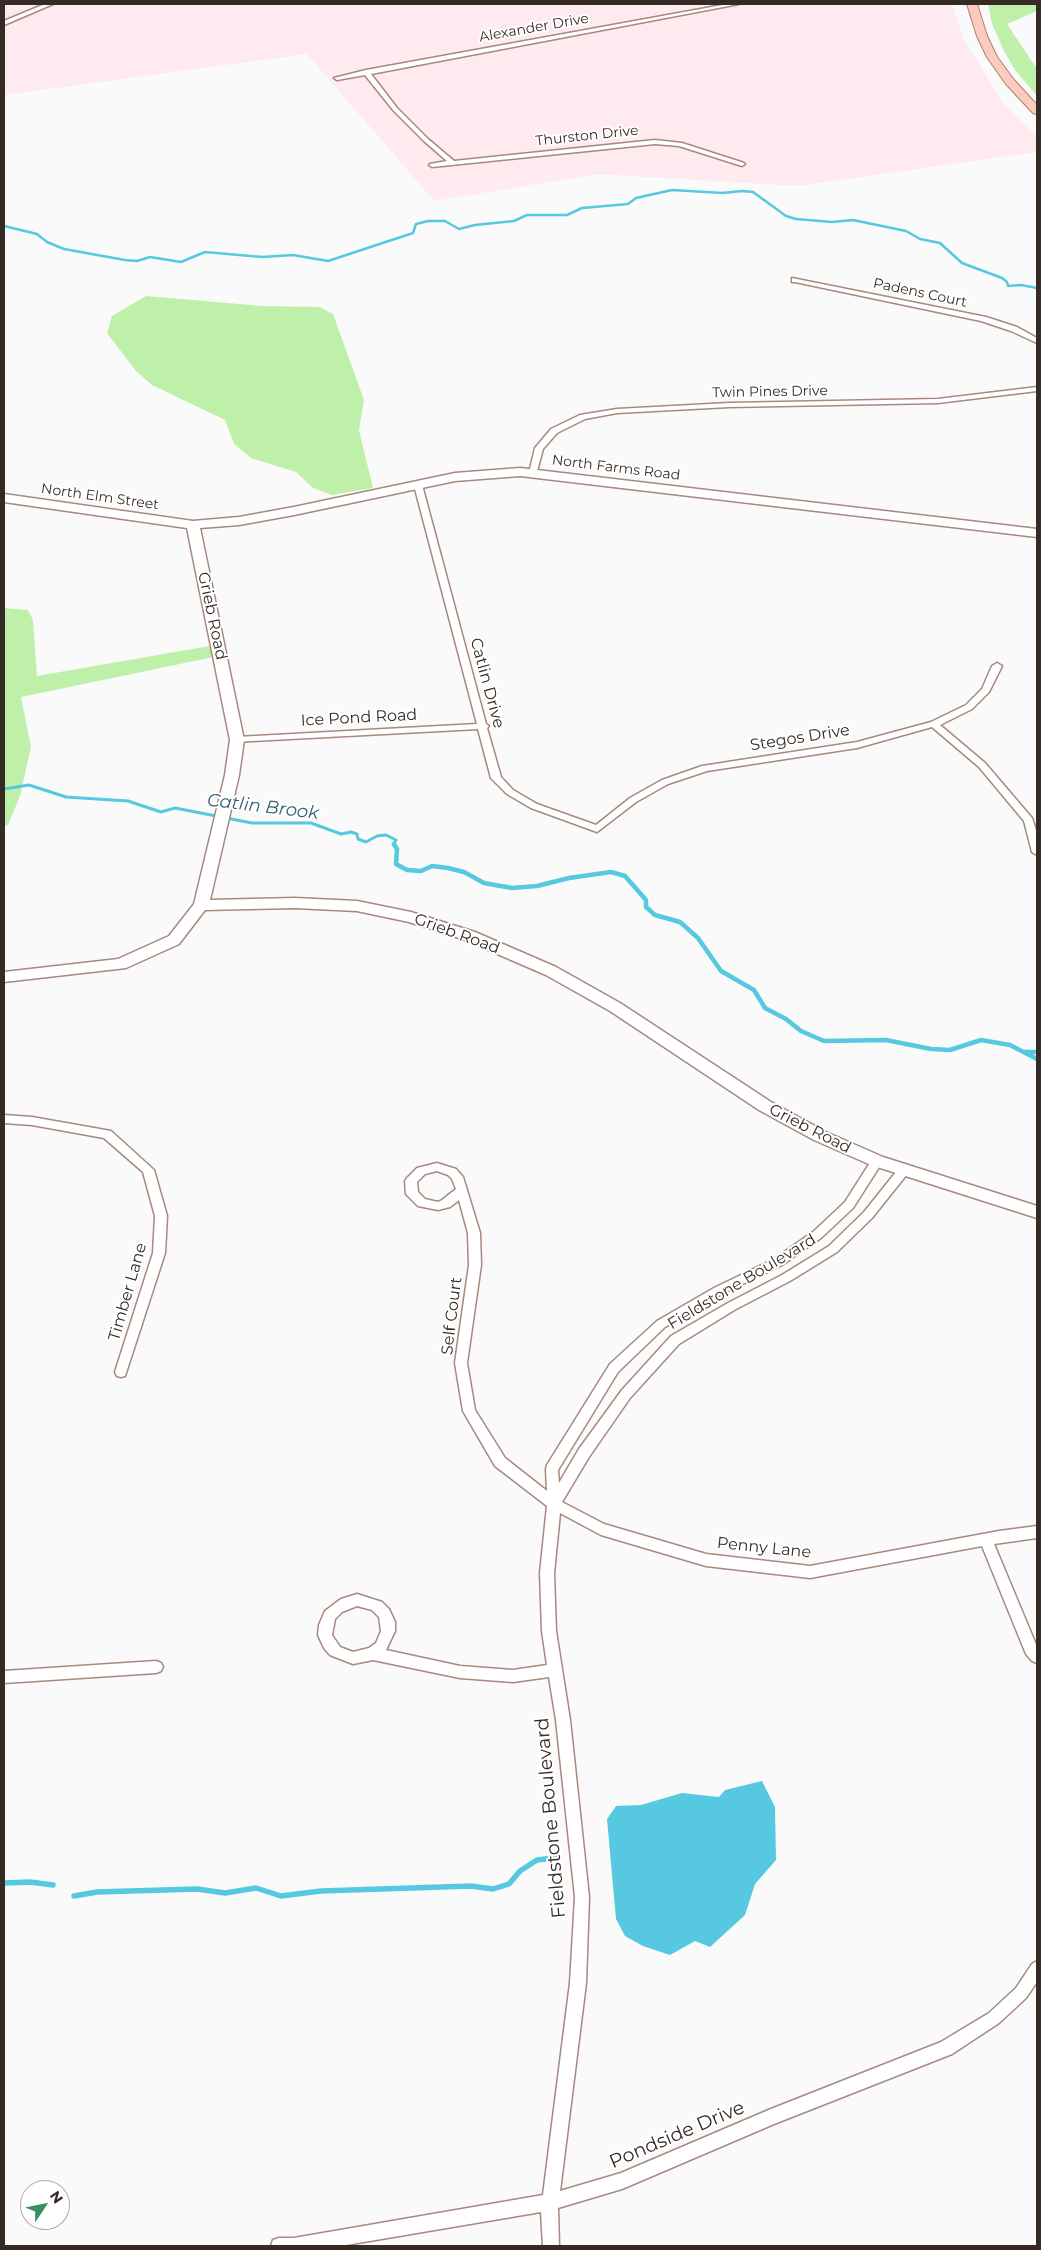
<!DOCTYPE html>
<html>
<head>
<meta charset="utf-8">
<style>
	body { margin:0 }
	#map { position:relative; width:1041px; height:2250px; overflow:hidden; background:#fafafa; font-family:Montserrat,sans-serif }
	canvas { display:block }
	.frame { position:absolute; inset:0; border:5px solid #362a25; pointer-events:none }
	.north { position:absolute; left:20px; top:2180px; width:50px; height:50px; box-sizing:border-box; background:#fff; border:1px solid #afaaa8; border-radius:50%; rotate:56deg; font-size:14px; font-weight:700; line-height:20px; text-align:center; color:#362a25 }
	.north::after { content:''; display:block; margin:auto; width:18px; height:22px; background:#388f63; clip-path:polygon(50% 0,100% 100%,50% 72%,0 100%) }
</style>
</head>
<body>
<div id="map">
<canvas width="1041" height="2250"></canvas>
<div class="frame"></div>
<div class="north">N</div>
</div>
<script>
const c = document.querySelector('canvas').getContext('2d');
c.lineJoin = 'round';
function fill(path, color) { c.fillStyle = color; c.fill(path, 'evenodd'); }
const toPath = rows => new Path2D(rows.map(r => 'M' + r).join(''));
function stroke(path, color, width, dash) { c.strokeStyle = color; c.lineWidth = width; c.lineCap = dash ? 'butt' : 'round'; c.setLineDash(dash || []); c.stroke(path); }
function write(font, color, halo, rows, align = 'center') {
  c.font = font + ' Montserrat,sans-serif'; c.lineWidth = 4; c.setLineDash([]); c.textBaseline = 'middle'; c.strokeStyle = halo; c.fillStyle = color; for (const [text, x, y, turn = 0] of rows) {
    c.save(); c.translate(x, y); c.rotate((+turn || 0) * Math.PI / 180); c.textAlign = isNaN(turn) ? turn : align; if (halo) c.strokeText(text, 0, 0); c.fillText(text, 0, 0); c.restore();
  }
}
const industrial = toPath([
	[4,4,952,4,964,40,1005,106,1037,136,1037,152,797,186,597,174,434,201,307,54,4,95]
]);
const green = toPath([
	[988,4,1037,4,1037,11,1007,24,1037,69,1037,96,1015,70,1004,51,992,24],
	[146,296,262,306,320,307,333,314,364,400,359,430,373,488,332,495,313,488,296,472,251,458,234,444,225,420,152,385,136,371,107,333,112,316],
	[4,608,28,610,33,620,37,676,221,644,223,655,21,697,31,747,20,796,8,825,4,826]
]);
const water = toPath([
	[762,1781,775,1807,776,1860,755,1884,745,1915,710,1947,695,1941,670,1955,643,1946,625,1936,616,1919,607,1819,616,1806,641,1805,682,1793,719,1797,725,1790]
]);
const streamFar3 = toPath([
	[4,226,37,234,47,242,64,249,125,260,137,261,150,257,181,262,205,252,262,257,293,255,328,261,413,233,416,224,428,221,445,221,459,229,475,225,514,221,527,215,567,215,582,208,628,204,636,198,672,190,723,193,742,191,753,192,786,216,796,219,832,222,853,220,906,231,920,239,940,243,962,263,1002,278,1007,282,1008,286,1021,285,1037,288]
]);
const streamFar2 = toPath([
	[4,789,29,785,66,797,128,801,161,812,175,808,252,823,311,823,341,834,351,832,357,834,358,839,366,842,377,836,386,835,396,840,393,845]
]);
const streamFar1 = toPath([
	[394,844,397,849,396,864,407,870,421,871,432,866,448,868,464,872,484,883,512,888,537,886,569,878,611,872,625,876,646,900,646,907,655,915,680,922,698,938,721,971,754,990,765,1008,786,1019,801,1031,824,1041,886,1040,931,1049,950,1050,981,1040,1010,1045,1037,1059],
	[1024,1052,1037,1052]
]);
const stream = toPath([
	[4,1883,30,1882,53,1885],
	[74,1896,97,1892,197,1889,225,1893,256,1888,281,1896,321,1891,471,1886,493,1889,509,1884,520,1871,537,1860,555,1858]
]);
const street = toPath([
	[45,4,53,4,4,25,4,21,45,4],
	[728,4,739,4,371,74,397,108,428,139,454,161,655,140,682,143,744,163,745,164,742,166,679,146,655,144,432,167,429,165,430,164,447,161,424,141,393,110,365,75,337,80,334,78,366,70,728,4],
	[792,278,986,317,1017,327,1037,338,1037,343,1011,331,981,321,795,282,792,282,792,278],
	[1037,387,1037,391,938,403,729,407,617,413,585,419,557,433,543,449,536,475,529,473,535,448,551,429,580,415,617,409,729,403,938,399,1037,387],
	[415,483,422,485,486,724,489,726,487,728,501,777,513,790,537,804,596,825,630,798,662,780,702,766,857,742,931,722,966,705,982,689,992,666,997,663,1002,666,989,692,972,709,940,725,985,763,1032,818,1037,833,1037,855,1032,852,1024,821,979,767,932,727,857,748,707,771,668,784,636,802,597,832,531,808,507,794,491,778,478,729,234,742,234,738,237,737,477,724,414,485,415,483],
	[4,1115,32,1117,111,1131,154,1170,167,1216,165,1253,125,1376,121,1377,117,1376,115,1372,153,1253,155,1216,143,1172,104,1138,32,1125,4,1123,4,1115],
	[877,1157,881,1158,883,1161,853,1208,821,1238,782,1265,722,1294,665,1327,618,1372,558,1470,559,1483,579,1449,622,1390,671,1336,728,1303,782,1275,829,1246,864,1212,900,1167,908,1167,910,1170,908,1173,872,1218,837,1252,790,1281,736,1309,679,1344,630,1398,589,1457,562,1502,604,1524,706,1554,810,1566,999,1531,1037,1526,1037,1538,994,1544,1037,1647,1037,1663,1032,1661,1026,1654,982,1546,810,1578,706,1566,601,1535,560,1513,554,1573,556,1631,570,1720,589,1897,586,1983,560,2191,621,2173,771,2109,941,2042,989,2013,1016,1988,1032,1964,1037,1961,1037,1982,1026,1998,999,2023,952,2054,774,2124,622,2189,558,2208,559,2246,543,2246,541,2212,340,2246,271,2246,273,2240,279,2238,294,2238,543,2195,570,1983,575,1897,556,1720,549,1677,513,1682,460,1678,373,1660,353,1664,330,1655,324,1648,318,1635,319,1625,325,1611,341,1599,357,1594,382,1602,389,1609,395,1622,395,1631,386,1650,460,1666,513,1670,547,1665,542,1631,540,1573,547,1506,495,1466,463,1411,455,1363,469,1265,468,1233,459,1200,450,1207,438,1210,418,1206,406,1194,405,1181,407,1178,417,1168,437,1163,456,1169,463,1177,480,1233,481,1265,467,1363,475,1410,505,1458,547,1491,546,1469,547,1465,610,1364,657,1321,714,1288,774,1259,813,1232,845,1202,873,1158,877,1157],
	[437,1171,448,1175,452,1179,456,1189,442,1200,438,1202,425,1199,418,1192,417,1182,425,1174,437,1171],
	[357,1606,372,1610,379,1617,381,1631,376,1643,369,1648,353,1652,340,1647,332,1635,335,1619,342,1612,357,1606],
	[156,1661,161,1663,163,1667,161,1671,156,1673,4,1683,4,1671,156,1661]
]);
const secondary = toPath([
	[520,468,1037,529,1037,537,520,476,455,481,294,515,239,525,200,528,244,740,239,775,210,900,295,898,357,901,411,912,475,932,556,967,620,1003,771,1102,826,1132,883,1157,1037,1206,1037,1218,871,1165,814,1140,759,1110,610,1011,546,975,465,940,409,922,357,911,295,908,205,910,179,944,126,968,4,982,4,972,118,959,169,936,194,904,225,775,230,740,187,528,4,502,4,494,193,521,239,517,294,507,455,473,520,468]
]);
const primary = toPath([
	[967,4,977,4,987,36,997,57,1014,80,1037,105,1037,114,1033,113,1006,84,987,57,977,36,967,4]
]);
const farStreetnames = [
	["Alexander Drive",534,28,-10],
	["Thurston Drive",587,136,-6],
	["Padens Court",920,293,12],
	["Twin Pines Drive",770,392,-1],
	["North Farms Road",616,468,7],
	["North Elm Street",100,497,8]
];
const streetNames = [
	["Grieb Road",212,616,78],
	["Catlin Drive",487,683,75],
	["Ice Pond Road",359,718,-3],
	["Stegos Drive",800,738,-9],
	["Grieb Road",457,934,20],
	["Grieb Road",810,1129,27],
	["Fieldstone Boulevard",742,1282,-31],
	["Timber Lane",128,1292,-74],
	["Self Court",452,1316,-83],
	["Penny Lane",764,1548,6]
];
const waterNames = [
	["Catlin Brook",263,807,7]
];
const nearStreetnames = [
	["Fieldstone Boulevard",551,1818,-95],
	["Pondside Drive",677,2135,-23]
];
fill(industrial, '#ffeaef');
fill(green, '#bff0aa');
fill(water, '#56c8df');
stroke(streamFar3, '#56c8df', 2.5);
stroke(streamFar2, '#56c8df', 3);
stroke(streamFar1, '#56c8df', 4.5);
stroke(stream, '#56c8df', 5.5);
stroke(street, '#a7897e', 3);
stroke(secondary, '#a7897e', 3);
stroke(primary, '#b37d6e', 2);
fill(street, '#fff');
fill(secondary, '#fff');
fill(primary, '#faccbf');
write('14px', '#362a25', '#fff', farStreetnames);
write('16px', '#362a25', '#fff', streetNames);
write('italic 18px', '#2f606a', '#fff', waterNames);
write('19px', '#362a25', '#fff', nearStreetnames);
</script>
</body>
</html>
